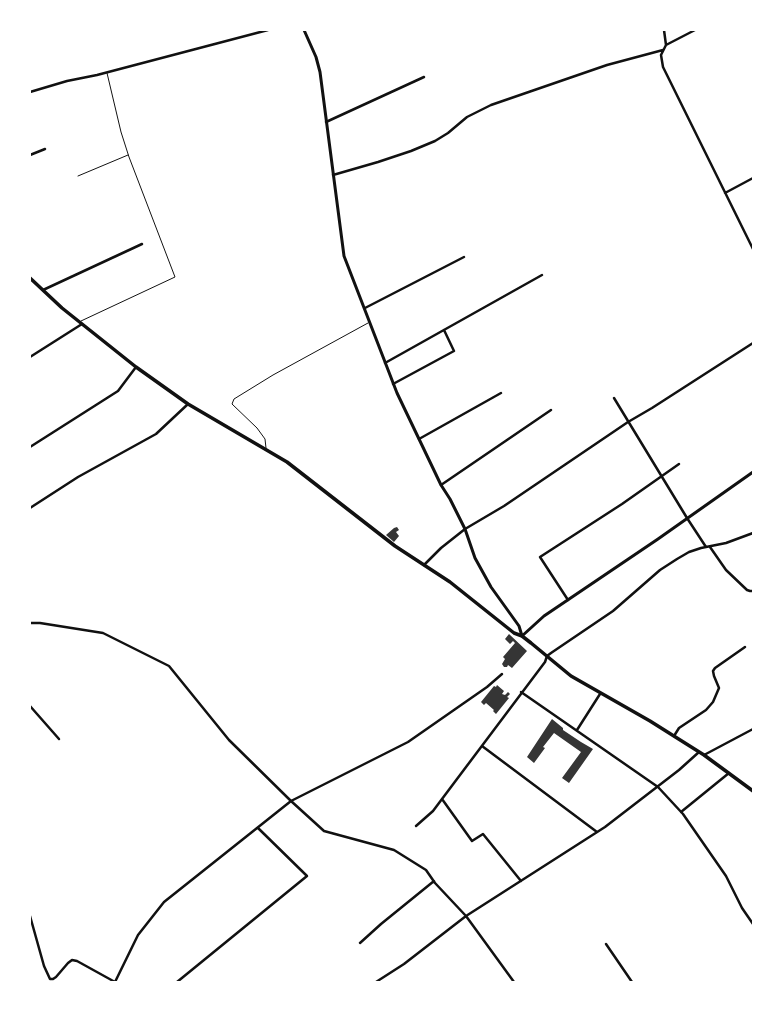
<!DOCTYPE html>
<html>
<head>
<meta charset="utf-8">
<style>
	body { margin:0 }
	#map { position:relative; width:783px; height:1012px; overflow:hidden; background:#fff; font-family:Raleway,sans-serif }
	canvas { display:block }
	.frame { position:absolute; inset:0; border:31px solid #fff; pointer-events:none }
</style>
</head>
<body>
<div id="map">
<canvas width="783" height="1012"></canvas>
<div class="frame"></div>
</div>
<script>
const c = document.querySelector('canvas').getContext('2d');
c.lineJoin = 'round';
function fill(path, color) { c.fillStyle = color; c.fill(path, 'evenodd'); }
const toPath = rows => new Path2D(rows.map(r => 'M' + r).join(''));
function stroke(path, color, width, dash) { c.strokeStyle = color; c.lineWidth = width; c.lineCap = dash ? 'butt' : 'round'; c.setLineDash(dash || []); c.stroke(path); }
const building = toPath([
	[397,527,399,530,396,532,399,536,394,542,386,535,394,528],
	[509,634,527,651,512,668,508,665,507,667,504,667,502,664,505,659,503,657,515,643,513,641,510,644,505,639],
	[497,685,504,691,502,694,505,695,508,692,510,694,507,697,509,698,496,714,493,711,494,710,486,703,484,705,481,702,494,686,496,687],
	[552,719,563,728,563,730,581,742,593,749,569,783,562,778,581,752,554,733,543,747,545,748,534,763,527,757]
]);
const service = toPath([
	[78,176,128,155],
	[81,321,175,277,129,157,121,132,107,73],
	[266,448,265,439,257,428,232,404,234,399,273,375,368,323]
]);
const minor = toPath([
	[664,30,666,45,661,55,663,67,753,249],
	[666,45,695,30],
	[30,92,67,81,97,75,268,30],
	[326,122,424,77],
	[30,155,45,149],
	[333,175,378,162,411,151,435,141,448,133,467,117,491,105,607,65,663,50],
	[725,193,753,178],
	[43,290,142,244],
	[365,308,464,257],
	[30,357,82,324],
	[385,363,542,275],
	[393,384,454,351,444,330],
	[614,398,687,518,706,547],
	[419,439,501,393],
	[30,447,118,391,136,367],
	[441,485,551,410],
	[30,508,78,477,156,434,188,404],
	[710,547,726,570,747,590,750,591,753,591],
	[424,565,441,548,465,529,504,506,628,422,652,408,753,343],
	[568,600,540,557,622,504,679,464],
	[30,623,40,623,103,633,169,666,229,740,291,801,324,831,394,850,426,870,435,883,466,916,514,982],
	[521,692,658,787,683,814,726,876,742,908,753,924],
	[30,706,59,739],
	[577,730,600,694],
	[674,736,679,728,706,710,713,702,719,688,714,676,713,671,715,668,745,647],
	[482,746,597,832],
	[704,755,753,729],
	[442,799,472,841,483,834,521,881],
	[681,812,729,773],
	[416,826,433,811,457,779,545,662,547,656,551,653,613,611,660,570,677,559,689,552,701,548,726,543,753,533],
	[30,916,44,966,50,979,53,979,56,977,68,963,72,960,77,961,115,982],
	[360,943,381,924,434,881],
	[606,944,632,982],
	[115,982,138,935,164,902,291,801,408,742,487,687,502,674],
	[177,982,307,876,258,828],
	[376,982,404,964,466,916,605,827,679,770,699,752]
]);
const tertiary = toPath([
	[304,30,316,57,320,72,344,256,397,393,441,485,450,499,465,529,475,558,491,587,519,626,522,636],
	[522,636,544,616,658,539,753,472]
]);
const secondary = toPath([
	[30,278,62,308,136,367,188,404,287,462,395,546,450,582,514,633,522,636,531,643,571,676,650,721,704,755,753,791]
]);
fill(building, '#353535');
stroke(service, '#111', 1);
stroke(minor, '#111', 2.5);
stroke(tertiary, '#111', 3);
stroke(secondary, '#111', 3.5);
</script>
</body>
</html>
